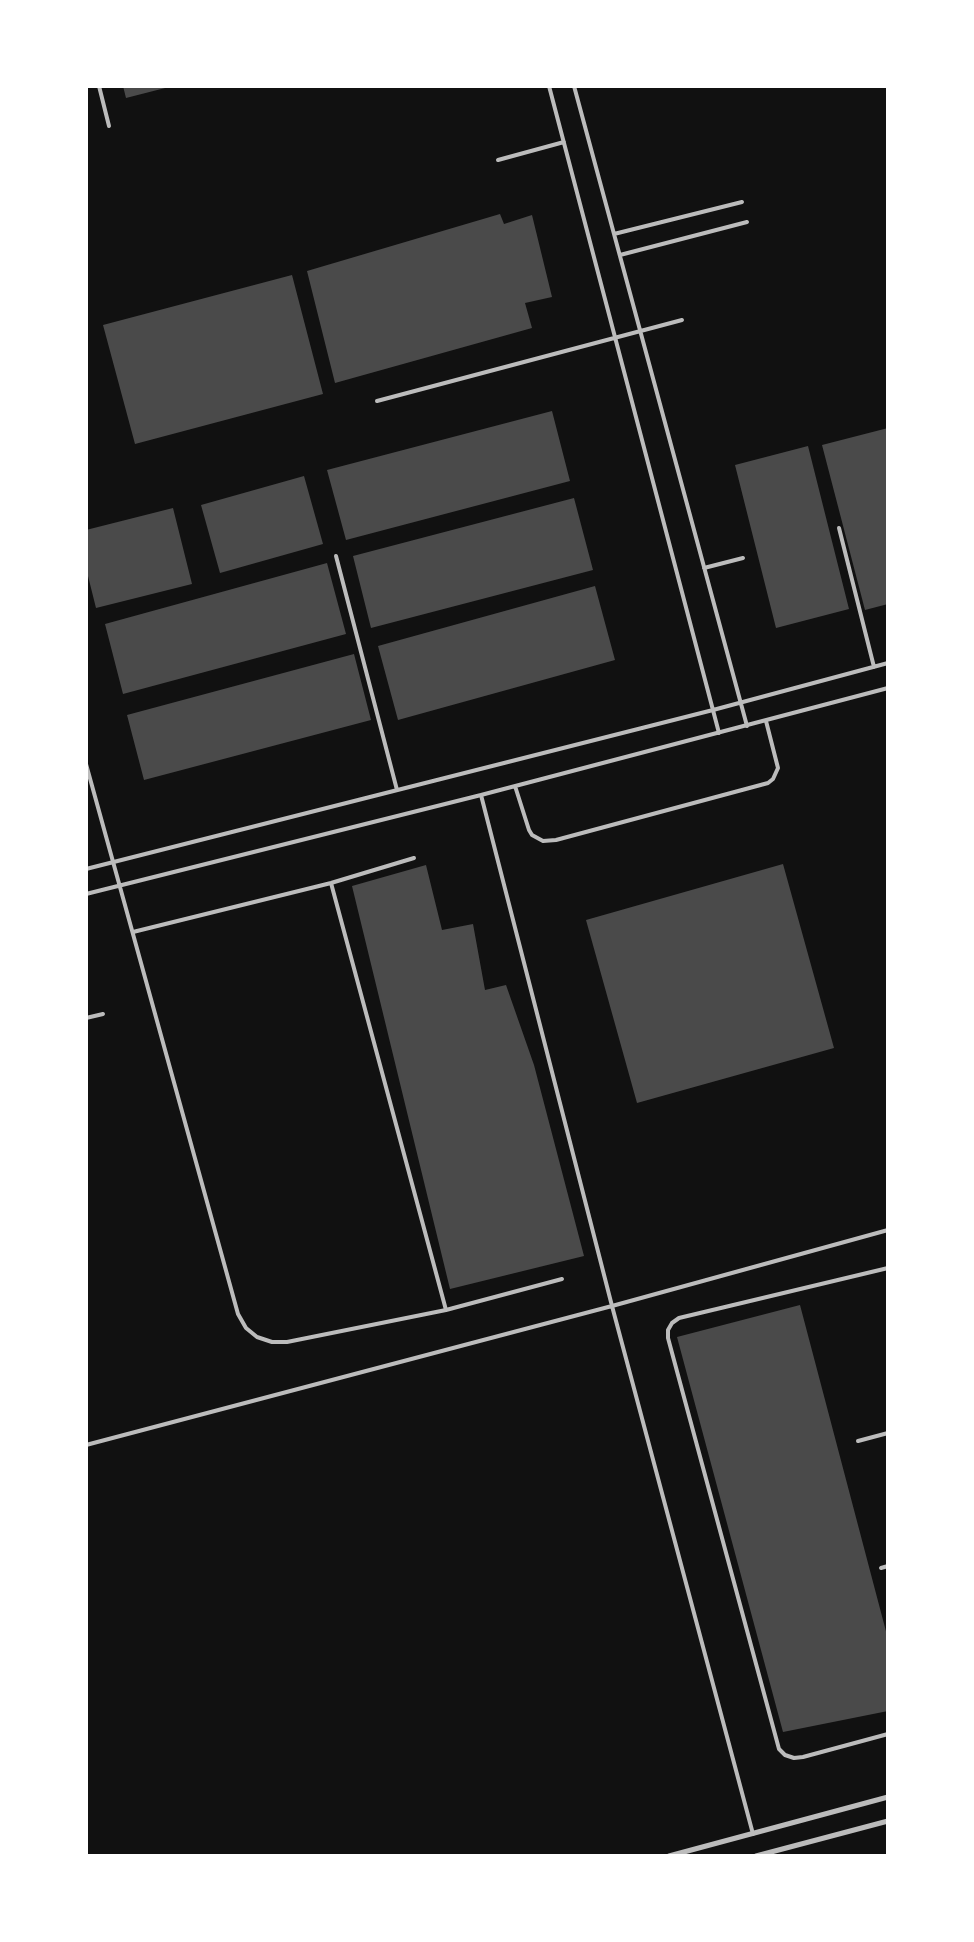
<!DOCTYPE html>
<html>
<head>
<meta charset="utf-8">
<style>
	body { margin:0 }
	#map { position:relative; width:974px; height:1942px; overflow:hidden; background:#111; font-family:Signika,sans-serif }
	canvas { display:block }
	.frame { position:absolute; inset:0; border:88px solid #fff; pointer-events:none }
</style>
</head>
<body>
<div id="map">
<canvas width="974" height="1942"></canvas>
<div class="frame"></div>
</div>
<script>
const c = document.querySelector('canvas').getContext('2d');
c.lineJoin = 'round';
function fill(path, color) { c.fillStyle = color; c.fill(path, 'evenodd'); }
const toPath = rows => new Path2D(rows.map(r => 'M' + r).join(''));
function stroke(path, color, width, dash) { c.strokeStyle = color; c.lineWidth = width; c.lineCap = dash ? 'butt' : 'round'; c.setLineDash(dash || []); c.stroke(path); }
const building = toPath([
	[123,86,169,86,169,87,126,98],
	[500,214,504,224,532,215,552,297,525,303,532,328,335,383,307,271],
	[292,275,323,394,135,444,103,325],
	[552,411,570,481,346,540,327,470],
	[888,428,888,604,865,610,822,445],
	[808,446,849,609,776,628,735,465],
	[304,476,323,544,220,573,201,505],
	[574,498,593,570,371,628,353,556],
	[173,508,192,584,96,608,86,568,86,530],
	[327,563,346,634,123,694,105,624],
	[595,586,615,660,398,720,378,646],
	[354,654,371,720,144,780,127,715],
	[783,864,834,1048,637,1103,586,920],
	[426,865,442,930,473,924,485,990,506,985,534,1065,584,1256,450,1289,352,886],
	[800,1305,888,1639,888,1711,783,1732,677,1337]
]);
const service = toPath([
	[99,86,109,126],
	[549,86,719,733],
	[574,86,747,726],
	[498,160,564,142],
	[614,234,742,202],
	[620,255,747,222],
	[377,401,682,320],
	[839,528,874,667],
	[336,556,397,790],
	[704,568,743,558],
	[86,764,238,1314,246,1328,257,1337,272,1342,287,1342,446,1310,562,1279],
	[515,786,529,830,532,835,543,841,556,840,768,783,773,779,778,768,766,721],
	[481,795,612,1306,753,1834],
	[86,869,713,710,888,663],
	[331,883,446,1310],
	[86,894,481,795,888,688],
	[133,932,331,883,414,858],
	[86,1018,103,1014],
	[888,1268,679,1318,672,1323,668,1330,668,1338,779,1749,785,1755,794,1758,803,1757,888,1734],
	[858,1441,888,1433],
	[86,1445,612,1306,888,1230],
	[881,1568,888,1566]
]);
const minor = toPath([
	[669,1856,888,1797],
	[756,1856,888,1821]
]);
fill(building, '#4a4a4a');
stroke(service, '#bcbcbc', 4);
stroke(minor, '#bcbcbc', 5);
</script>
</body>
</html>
